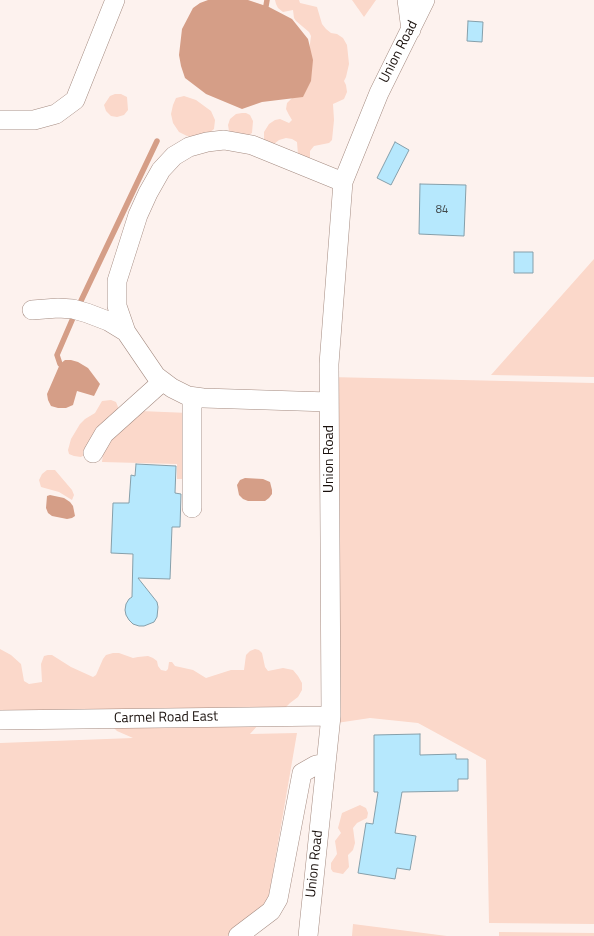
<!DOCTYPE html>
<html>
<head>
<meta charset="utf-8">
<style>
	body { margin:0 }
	canvas { display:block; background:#fdf2ee }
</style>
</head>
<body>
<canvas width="594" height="936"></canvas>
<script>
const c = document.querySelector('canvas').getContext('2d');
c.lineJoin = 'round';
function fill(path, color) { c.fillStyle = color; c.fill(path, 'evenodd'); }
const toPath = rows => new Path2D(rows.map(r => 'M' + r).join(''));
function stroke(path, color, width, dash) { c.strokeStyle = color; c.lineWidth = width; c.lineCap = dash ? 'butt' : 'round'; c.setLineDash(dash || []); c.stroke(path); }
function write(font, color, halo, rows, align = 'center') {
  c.font = font + ' "Titillium Web",sans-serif'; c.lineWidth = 4; c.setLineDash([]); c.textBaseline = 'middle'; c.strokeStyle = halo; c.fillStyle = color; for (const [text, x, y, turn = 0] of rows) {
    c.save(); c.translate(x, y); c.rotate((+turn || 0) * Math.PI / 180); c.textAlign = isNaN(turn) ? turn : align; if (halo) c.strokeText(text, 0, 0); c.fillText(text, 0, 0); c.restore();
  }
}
const green = toPath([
	[275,0,299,0,300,3,317,7,322,24,326,29,331,33,337,34,343,38,347,45,349,64,346,77,344,81,346,85,347,92,344,99,333,104,334,120,332,140,329,143,314,146,310,151,310,159,298,155,297,142,292,139,286,138,279,140,274,144,264,142,264,132,269,124,275,120,280,119,289,123,292,120,289,115,286,109,287,103,292,98,303,96,311,36,309,32,296,21,294,18,293,10,283,12,278,8,276,4],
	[352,0,376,0,364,17],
	[115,94,121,94,127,97,128,110,124,115,117,117,111,116,106,111,104,105,110,96],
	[184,96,196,100,211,111,215,120,214,129,209,133,194,137,187,136,179,132,173,123,171,114,173,105,176,98],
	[242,113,246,113,250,115,253,121,252,133,242,139,229,131,228,125,230,119,236,114],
	[594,259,594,377,491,375],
	[329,377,594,383,594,924,489,923,486,760,418,723,370,718,330,724],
	[111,400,116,402,118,407,118,413,87,453,81,457,74,456,69,454,68,450,71,439,80,424,85,419,95,413,102,401],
	[140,411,189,413,187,479,177,479,177,464,102,462,103,454,105,444],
	[47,470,55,470,72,490,74,495,72,500,59,492,41,487,39,480,42,474],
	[0,649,11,655,21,664,24,681,29,684,42,682,41,664,44,656,48,655,52,655,71,667,93,677,96,675,103,659,106,655,113,653,119,653,133,658,138,657,148,656,153,658,157,661,158,666,161,670,166,671,168,669,169,662,172,662,175,666,193,670,206,678,231,670,244,670,246,655,250,651,255,649,259,650,262,653,265,667,268,671,283,668,293,670,298,676,302,683,302,690,298,697,290,703,284,709,259,724,250,734,297,733,268,901,254,916,229,936,0,936,0,743,133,738,117,731,111,725,0,720],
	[360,805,366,808,368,813,367,818,357,823,353,828,355,843,353,850,348,855,349,867,343,874,333,872,331,869,331,863,337,854,335,841,341,833,338,828,342,813],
	[353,924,447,936,352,936],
	[499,932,594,933,594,936,499,936]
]);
const water = toPath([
	[208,0,248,0,269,7,292,19,308,39,313,60,311,81,303,97,262,102,242,109,206,94,185,78,181,66,179,55,182,29,193,8,200,3],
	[65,360,71,360,78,362,88,368,100,384,94,396,77,391,73,405,66,408,58,408,51,406,48,400,47,394,60,364],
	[245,478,263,479,270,482,272,490,272,494,269,498,265,501,248,501,243,499,239,495,237,485,240,480],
	[50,495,64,498,70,502,73,506,75,516,72,518,67,519,52,516,48,513,46,508,47,496]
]);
const stream = toPath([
	[266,6,267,0],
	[79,305,157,141],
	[60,364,57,355,73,318]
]);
const building = toPath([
	[468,21,483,22,482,42,467,41,468,21],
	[395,142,409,150,391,185,377,178,395,142],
	[420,184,466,185,464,236,419,234,420,184],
	[514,252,533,252,533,273,514,273,514,252],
	[136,464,176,466,175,493,181,494,180,527,172,527,170,579,138,578,157,602,158,607,157,617,154,622,144,626,139,626,133,624,129,620,126,615,125,610,126,604,129,599,132,597,133,554,111,553,113,503,129,503,131,475,135,476,136,464],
	[420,734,420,755,456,754,456,759,468,759,468,779,458,779,458,791,402,792,395,833,416,836,410,870,397,868,395,879,358,873,366,823,373,824,378,792,374,792,374,735,420,734]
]);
const minor = toPath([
	[407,0,411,30],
	[0,120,34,120,56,114,75,100,115,0],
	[32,310,58,308,73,309,87,313,108,321,126,332],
	[192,397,192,508],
	[329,402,203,398,188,396,172,388,156,376,126,332,117,306,117,281,138,215,148,193,161,170,174,156,189,147,207,142,224,140,252,145,343,182],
	[93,453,104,434,163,381],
	[0,720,331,716],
	[238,936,271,911,278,899,302,773,316,765,326,763],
	[308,936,331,716,329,364,343,182,379,93,425,0]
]);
const numberNames = [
	["84",442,210]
];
const streetNames = [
	["Union Road",399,52,-63],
	["Union Road",330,459,-90],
	["Carmel Road East",166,718,-1],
	["Union Road",315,864,-84]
];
fill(green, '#fbd8ca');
fill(water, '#d59e87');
stroke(stream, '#d59e87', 5.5);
fill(building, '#b6e8fd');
stroke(building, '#859faa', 1);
stroke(minor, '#a48b81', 20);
stroke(minor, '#fff', 19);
write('11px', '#414749', null, numberNames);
write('14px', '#1a110d', '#fff', streetNames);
</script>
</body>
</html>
